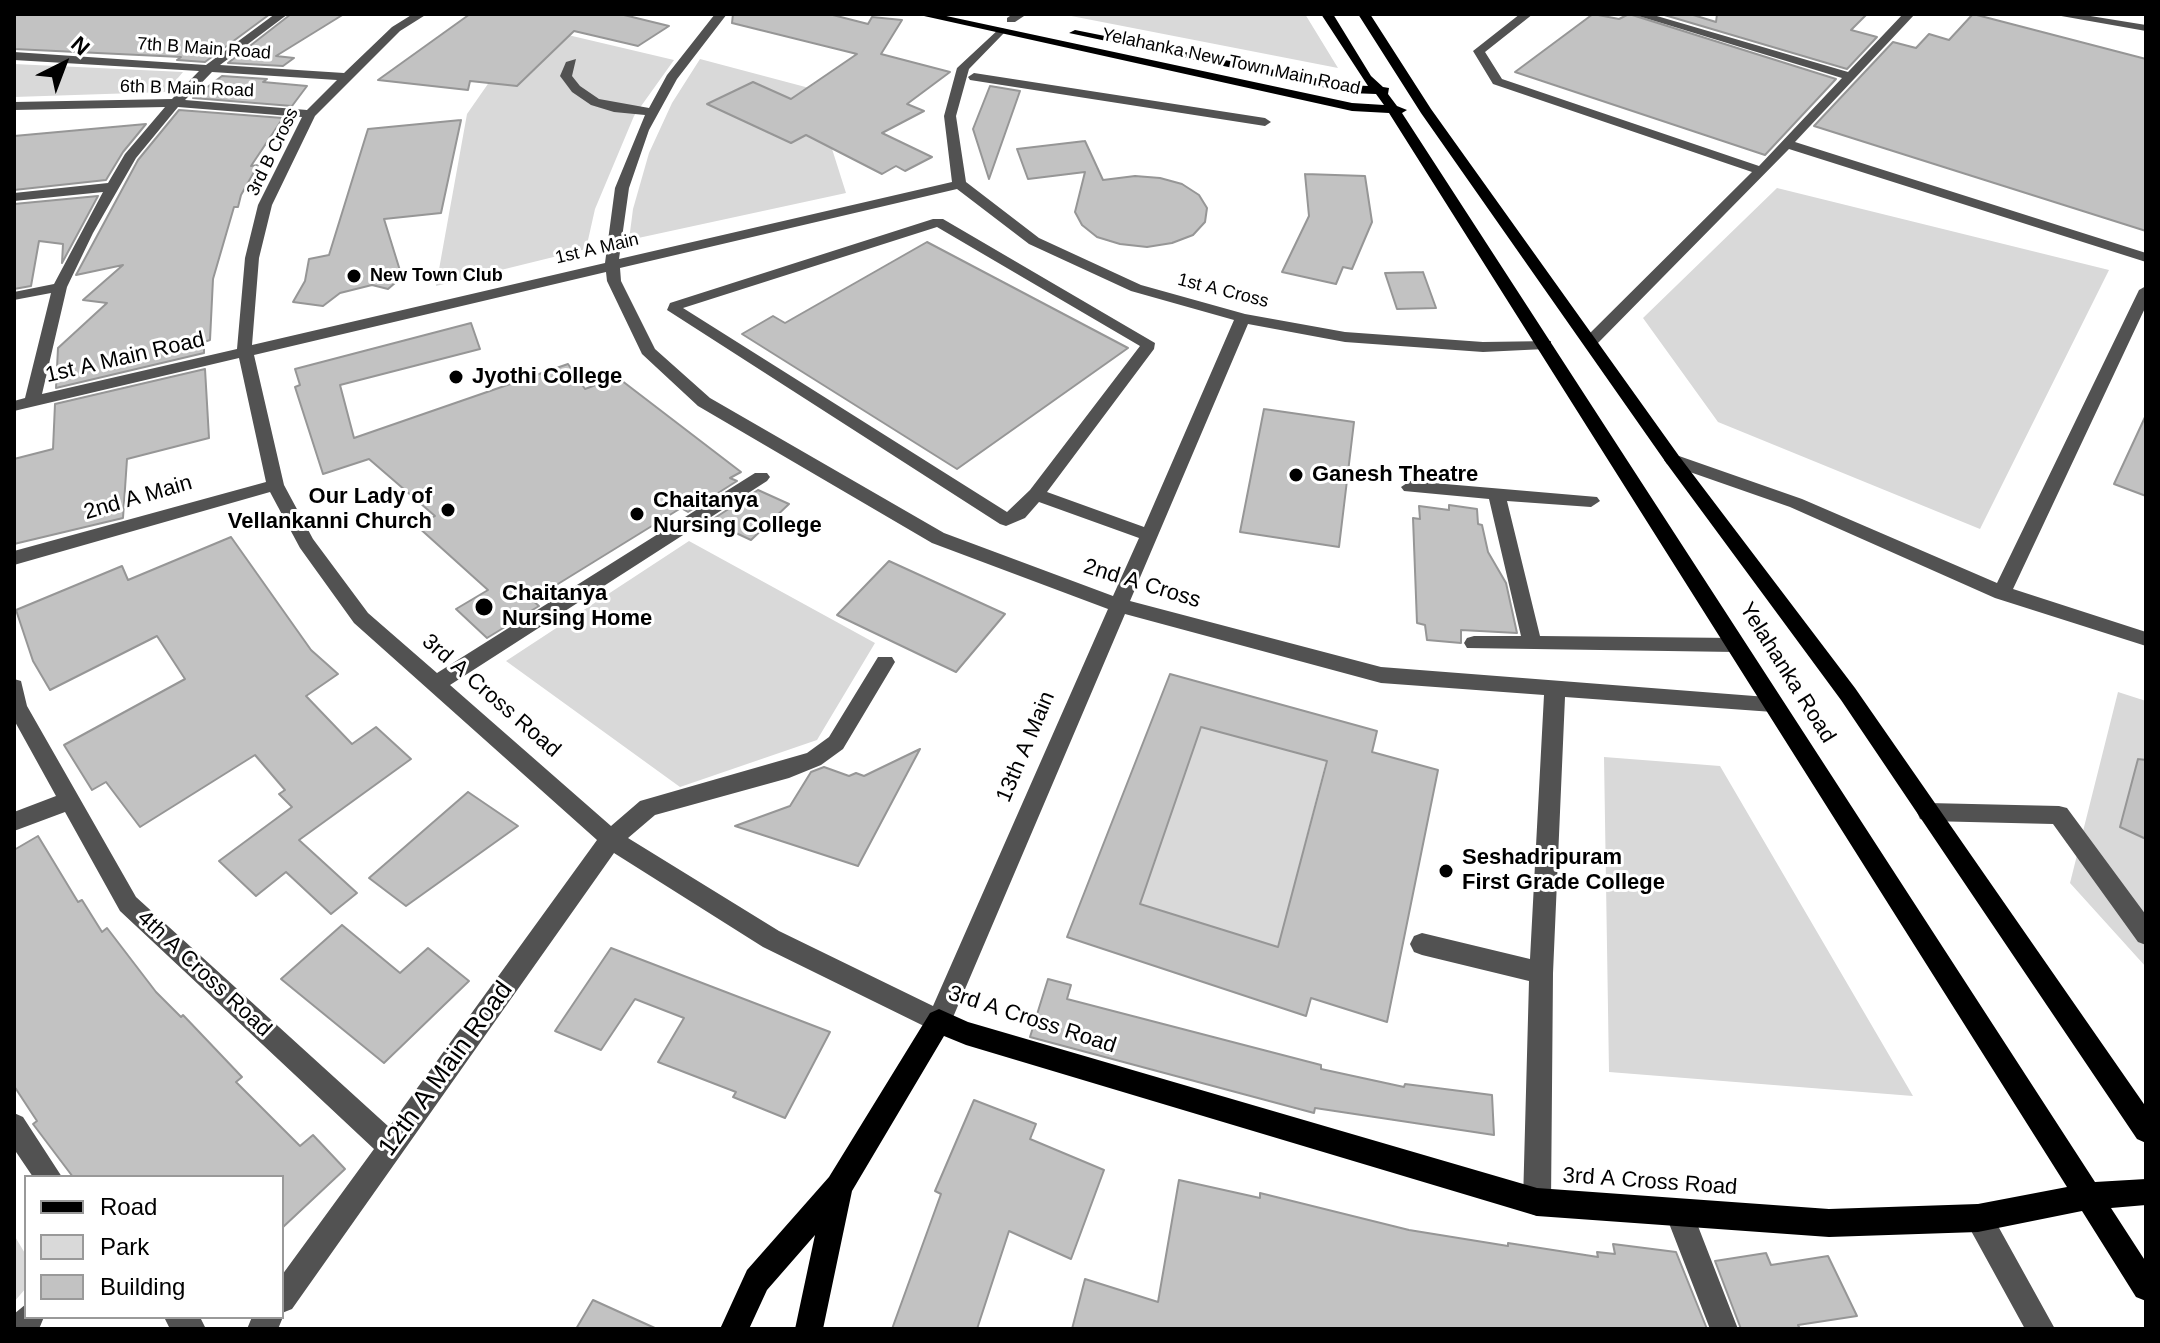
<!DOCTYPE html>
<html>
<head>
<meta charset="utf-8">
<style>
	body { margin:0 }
	#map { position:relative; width:2160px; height:1343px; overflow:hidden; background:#fff; font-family:Helvetica,sans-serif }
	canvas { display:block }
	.frame { position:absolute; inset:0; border:16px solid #000; pointer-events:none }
	.legend { position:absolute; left:24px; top:1175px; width:260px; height:144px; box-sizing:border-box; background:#fff; border:2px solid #999; margin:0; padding:10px 14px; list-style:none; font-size:24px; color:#000 }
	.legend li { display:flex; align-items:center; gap:16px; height:40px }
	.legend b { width:40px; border:2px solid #999 }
	.north { position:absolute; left:24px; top:24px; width:80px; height:80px; -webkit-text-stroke:6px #fff; paint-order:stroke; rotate:42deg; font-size:22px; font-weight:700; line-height:32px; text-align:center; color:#000 }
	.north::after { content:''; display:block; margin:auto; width:28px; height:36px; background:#000; clip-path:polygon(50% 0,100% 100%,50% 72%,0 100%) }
</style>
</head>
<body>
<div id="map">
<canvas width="2160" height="1343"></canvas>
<div class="frame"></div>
<ul class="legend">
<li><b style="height:10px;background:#000"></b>Road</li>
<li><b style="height:22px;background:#d9d9d9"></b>Park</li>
<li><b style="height:22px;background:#c2c2c2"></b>Building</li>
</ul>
<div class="north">N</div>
</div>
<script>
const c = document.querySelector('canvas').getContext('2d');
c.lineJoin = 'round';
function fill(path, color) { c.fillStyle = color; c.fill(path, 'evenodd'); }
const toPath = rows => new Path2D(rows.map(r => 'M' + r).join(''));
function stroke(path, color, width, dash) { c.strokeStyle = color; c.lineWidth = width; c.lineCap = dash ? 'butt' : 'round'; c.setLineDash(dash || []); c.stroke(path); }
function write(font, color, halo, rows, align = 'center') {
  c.font = font + ' Helvetica,sans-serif'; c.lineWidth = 6; c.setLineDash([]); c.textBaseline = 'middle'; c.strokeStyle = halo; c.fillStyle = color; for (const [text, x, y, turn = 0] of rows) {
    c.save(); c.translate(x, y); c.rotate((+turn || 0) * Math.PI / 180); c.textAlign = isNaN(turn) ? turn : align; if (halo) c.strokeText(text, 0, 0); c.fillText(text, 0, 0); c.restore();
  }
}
const green = toPath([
	[1061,14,1305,14,1338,68],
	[551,31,674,60,634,116,595,209,586,249,436,286,467,114,499,68],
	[700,59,813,89,846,193,629,240,633,209,649,153,672,103],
	[14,64,183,72,166,92,14,97],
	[1777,188,2109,270,1980,529,1718,422,1643,318],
	[689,541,875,643,817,740,680,787,506,661],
	[2118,692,2146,701,2146,967,2070,883],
	[1201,727,1326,761,1278,947,1140,904],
	[1604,757,1720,766,1913,1096,1609,1072],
	[14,1235,26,1255,26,1288,14,1302]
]);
const building = toPath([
	[14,14,270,14,205,62,177,60,181,57,14,49,14,14],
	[291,14,344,14,276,56,294,58,283,66,228,63,291,14],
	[470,14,620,14,669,26,638,46,574,31,517,86,470,81,468,90,378,80,470,14],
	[733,14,829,14,868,24,872,17,902,20,881,54,950,72,907,104,924,111,882,133,932,157,905,171,896,166,882,174,806,135,791,143,707,104,753,82,791,99,857,54,732,23,733,14],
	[1593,14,1619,19,1629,14,1836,79,1765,155,1515,72,1593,14],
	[1661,14,1690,14,1716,22,1717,14,1867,14,1851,30,1877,37,1847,69,1661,14],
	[1973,14,2146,59,2146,231,1814,126,1893,42,1916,48,1929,34,1949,40,1973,14],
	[222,76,267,79,263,82,307,86,292,106,193,98,222,76],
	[990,86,1020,91,989,179,973,129,990,86],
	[179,110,283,118,251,166,258,165,241,195,238,207,234,207,213,279,210,340,204,342,204,353,56,388,58,348,107,303,83,300,123,265,76,275,138,160,179,110],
	[461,120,441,213,384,219,402,277,388,289,372,285,340,293,323,306,293,302,305,281,309,259,329,255,368,129,461,120],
	[146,124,123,152,106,180,14,190,14,136,146,124],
	[1085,141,1103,180,1135,176,1160,178,1182,184,1199,195,1207,208,1205,222,1193,235,1172,243,1147,247,1120,244,1097,237,1082,225,1075,212,1085,172,1028,179,1017,149,1085,141],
	[1305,174,1365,176,1372,222,1352,269,1343,267,1336,284,1282,272,1309,216,1305,174],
	[98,196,62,263,63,244,39,241,31,286,14,289,14,204,98,196],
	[927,242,1128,348,957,469,742,334,773,316,785,323,927,242],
	[1423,272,1436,308,1397,309,1385,273,1423,272],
	[471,323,480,349,340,385,354,438,568,364,585,389,617,377,741,472,730,478,737,481,688,512,681,508,532,600,539,606,487,638,456,609,488,590,417,526,435,516,369,459,323,474,295,387,300,385,295,369,471,323],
	[205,369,209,438,127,459,123,518,14,544,14,459,53,449,55,404,205,369],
	[1264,409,1354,422,1339,547,1240,532,1264,409],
	[2146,415,2146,496,2114,484,2146,415],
	[758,490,789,504,751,540,710,521,758,490],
	[1449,505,1477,509,1478,524,1482,525,1488,552,1506,583,1517,633,1461,630,1461,643,1427,640,1425,625,1417,623,1413,518,1420,519,1419,506,1449,510,1449,505],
	[231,537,311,650,338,674,306,696,352,744,376,727,411,759,299,840,357,893,331,914,286,872,256,896,219,861,292,807,279,794,285,790,255,755,140,827,106,782,92,790,64,745,185,679,157,636,50,690,33,661,16,610,122,566,128,580,231,537],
	[889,561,1005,614,956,672,837,615,889,561],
	[1170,674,1377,731,1372,752,1438,770,1387,1022,1311,998,1306,1016,1067,937,1170,674],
	[1201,727,1327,761,1278,947,1140,904,1201,727],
	[920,749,858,866,735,826,790,806,811,772,824,767,849,776,856,773,864,776,920,749],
	[2138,759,2146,760,2146,839,2120,827,2138,759],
	[468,792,518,826,406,906,369,878,468,792],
	[38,836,78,902,82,900,102,932,107,928,156,992,181,1017,183,1015,242,1077,236,1082,300,1146,313,1135,345,1169,282,1228,282,1177,73,1177,33,1124,37,1121,14,1086,14,850,38,836],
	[342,925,400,973,428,948,469,981,384,1063,281,979,342,925],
	[611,948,830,1032,785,1118,733,1097,736,1092,658,1062,684,1018,635,999,601,1050,555,1031,611,948],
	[1048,979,1071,985,1067,999,1321,1065,1321,1069,1404,1087,1405,1084,1492,1095,1494,1135,1315,1108,1314,1113,1030,1037,1048,979],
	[974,1100,1036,1124,1030,1139,1104,1170,1071,1259,1009,1231,977,1329,892,1329,941,1194,935,1191,974,1100],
	[1179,1180,1260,1198,1260,1193,1409,1230,1508,1246,1508,1243,1598,1257,1597,1252,1615,1254,1613,1244,1676,1252,1707,1329,1072,1329,1085,1279,1158,1302,1179,1180],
	[1766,1253,1771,1265,1828,1256,1857,1316,1798,1325,1800,1329,1741,1329,1715,1261,1766,1253],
	[593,1300,657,1329,576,1329,593,1300]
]);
const minor = toPath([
	[275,14,288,14,220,65,344,73,392,27,413,14,427,14,400,31,315,116,272,205,259,258,252,345,605,263,615,188,645,115,614,112,591,105,572,92,560,76,566,62,576,59,572,76,580,86,599,99,649,108,667,75,715,14,727,14,677,79,649,130,629,188,619,259,952,182,944,116,957,68,1000,28,1004,29,1004,33,969,69,956,116,966,182,1039,238,1141,285,1245,314,1345,332,1483,342,1551,341,1551,347,1545,349,1483,352,1345,342,1248,324,1130,601,1381,667,1780,698,1783,704,1780,710,1773,712,1565,697,1553,973,1551,1202,1547,1212,1537,1216,1527,1212,1523,1202,1529,981,1422,955,1414,952,1410,944,1414,936,1422,933,1530,959,1544,695,1381,683,1125,614,948,1029,939,1033,930,1029,763,947,614,853,292,1309,282,1313,282,1275,374,1149,120,911,65,812,14,831,14,812,56,796,14,720,14,679,21,681,27,706,136,897,389,1127,597,840,354,623,300,548,270,492,14,565,14,551,266,482,239,358,14,411,14,401,25,398,51,293,14,300,14,292,54,284,103,192,14,201,14,193,108,183,125,154,165,107,14,110,14,102,172,99,199,71,14,60,14,52,206,65,275,14],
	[212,72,337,80,307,110,185,100,212,72],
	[178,107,302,117,258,205,245,258,237,349,42,394,67,287,93,233,136,158,178,107],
	[957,189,1029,244,1131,291,1234,320,1144,527,1047,492,1154,349,1155,343,943,219,933,219,670,303,667,310,1000,524,1006,526,1025,518,1039,502,1139,538,1113,596,944,533,710,398,655,349,621,281,620,268,957,189],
	[937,227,1140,346,1030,490,1007,512,683,308,937,227],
	[606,272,607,281,642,354,698,406,932,543,1108,609,933,1006,779,931,628,838,655,815,789,778,821,765,843,749,895,662,892,657,878,657,829,737,807,753,640,801,611,826,450,685,767,481,770,477,767,473,755,473,437,673,368,613,313,539,284,485,254,355,606,272],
	[1013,14,1027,14,1015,22,1007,22,1007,18,1013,14],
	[1520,14,1533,14,1485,52,1502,79,1759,166,1842,78,1632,14,1650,14,1848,72,1903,14,1915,14,1795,142,2146,253,2146,262,1789,149,1596,345,1584,345,1584,339,1752,172,1493,84,1473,51,1520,14],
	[2050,14,2078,14,2146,25,2146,31,2050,14],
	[974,73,1265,118,1271,122,1265,126,970,80,968,77,974,73],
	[2146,286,2146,306,2013,589,2146,632,2146,646,1995,598,1790,507,1667,464,1664,460,1667,456,1679,456,1802,499,1997,583,2139,290,2146,286],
	[1410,481,1597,497,1600,501,1591,507,1507,501,1540,636,1735,638,1742,640,1745,645,1742,650,1735,652,1467,648,1464,643,1467,638,1474,636,1521,636,1489,499,1404,491,1401,487,1410,481],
	[1928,803,2059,806,2067,808,2146,915,2146,945,2138,942,2053,824,1928,821,1920,819,1917,812,1920,805,1928,803],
	[14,1113,23,1117,62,1177,33,1177,14,1149,14,1113],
	[1679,1199,1689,1203,1738,1329,1710,1329,1665,1213,1669,1203,1679,1199],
	[1978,1204,1988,1208,2055,1329,2025,1329,1964,1218,1968,1208,1978,1204],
	[26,1304,26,1317,44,1317,39,1329,14,1329,14,1314,26,1304],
	[282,1314,283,1317,278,1329,247,1329,252,1317,282,1317,282,1314],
	[164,1317,200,1317,206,1329,170,1329,164,1317]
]);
const major = toPath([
	[915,14,937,14,1352,103,1384,105,1376,94,1350,93,1069,33,1075,30,1350,85,1368,86,1321,14,1333,14,1371,76,1383,87,1389,88,1388,94,1397,106,1407,110,1402,113,2095,1182,2146,1179,2146,1205,2111,1208,2146,1262,2146,1301,2136,1297,2082,1211,1978,1232,1829,1237,1537,1216,966,1045,944,1036,852,1191,823,1329,795,1329,815,1235,767,1290,749,1329,720,1329,747,1270,829,1177,930,1013,939,1009,968,1022,1537,1188,1829,1209,1978,1204,2067,1187,1389,113,1352,111,915,14],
	[1358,14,1370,14,1431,109,1679,456,1855,688,2146,1107,2146,1143,2137,1139,1841,700,1667,464,1421,113,1358,14]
]);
const markers = [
	[354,276,8,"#000"],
	[456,377,8,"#000"],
	[1296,475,8,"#000"],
	[448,510,8,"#000"],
	[637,514,8,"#000"],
	[484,607,10,"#000"],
	[1446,871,8,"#000"]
];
const farStreetnames = [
	["7th B Main Road",204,49,4],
	["Yelahanka New Town Main Road",1231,62,12],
	["6th B Main Road",187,89,2],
	["3rd B Cross",273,152,-64],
	["1st A Main",597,249,-13],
	["1st A Cross",1223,291,14]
];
const farPoinames = [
	["New Town Club",370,276]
];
const streetNames = [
	["1st A Main Road",125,358,-13],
	["2nd A Main",138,498,-16],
	["2nd A Cross",1142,584,17],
	["Yelahanka Road",1787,673,58],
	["3rd A Cross Road",491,696,41],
	["13th A Main",1026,747,-67],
	["4th A Cross Road",204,974,43],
	["3rd A Cross Road",1032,1020,18],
	["3rd A Cross Road",1650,1182,4]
];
const poiNames = [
	["Jyothi College",472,377],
	["Ganesh Theatre",1312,475],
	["Our Lady of",432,497,"right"],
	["Vellankanni Church",432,522,"right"],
	["Chaitanya",653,501],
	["Nursing College",653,526],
	["Chaitanya",502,594],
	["Nursing Home",502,619],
	["Seshadripuram",1462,858],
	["First Grade College",1462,883]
];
const nearStreetnames = [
	["12th A Main Road",446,1069,-54]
];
fill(green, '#d9d9d9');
fill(building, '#c2c2c2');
stroke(building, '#969696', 2);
fill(minor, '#525252');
fill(major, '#000');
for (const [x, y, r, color] of markers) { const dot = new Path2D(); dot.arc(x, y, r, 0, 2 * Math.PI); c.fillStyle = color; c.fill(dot); stroke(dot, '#fff', 3); }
write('18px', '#000', '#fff', farStreetnames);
write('bold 18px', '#000', '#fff', farPoinames, 'left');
write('22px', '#000', '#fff', streetNames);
write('bold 22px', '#000', '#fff', poiNames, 'left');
write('26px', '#000', '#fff', nearStreetnames);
</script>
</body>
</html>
